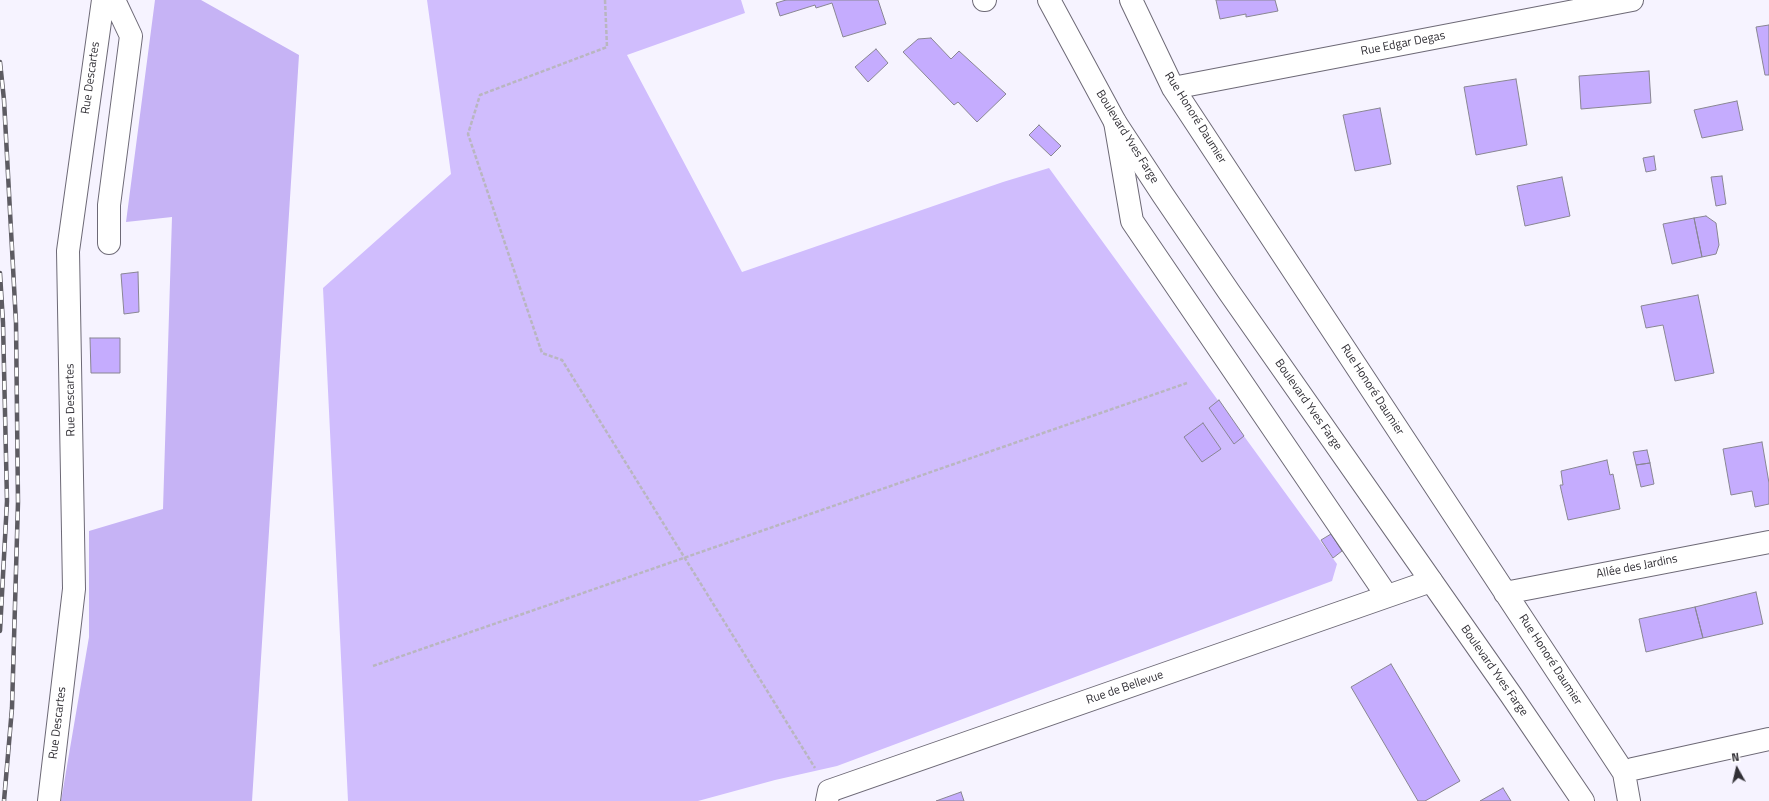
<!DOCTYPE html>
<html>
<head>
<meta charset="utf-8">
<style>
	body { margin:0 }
	#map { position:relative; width:1769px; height:801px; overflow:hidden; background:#f6f3ff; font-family:"Titillium Web",sans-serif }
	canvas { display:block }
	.north { position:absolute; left:1717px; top:749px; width:40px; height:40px; -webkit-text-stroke:3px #fff; paint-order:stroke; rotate:352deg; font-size:11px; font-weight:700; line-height:16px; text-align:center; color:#323036 }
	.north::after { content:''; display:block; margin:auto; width:14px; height:18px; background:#323036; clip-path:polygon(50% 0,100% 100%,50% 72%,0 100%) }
</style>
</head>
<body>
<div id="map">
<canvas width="1769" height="801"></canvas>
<div class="north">N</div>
</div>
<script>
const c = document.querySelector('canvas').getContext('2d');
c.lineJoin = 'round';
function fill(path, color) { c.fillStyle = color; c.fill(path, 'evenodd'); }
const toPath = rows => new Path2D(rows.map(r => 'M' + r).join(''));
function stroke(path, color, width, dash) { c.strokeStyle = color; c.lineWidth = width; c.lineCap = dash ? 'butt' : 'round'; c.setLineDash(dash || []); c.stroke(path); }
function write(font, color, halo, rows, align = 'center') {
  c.font = font + ' "Titillium Web",sans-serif'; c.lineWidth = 3.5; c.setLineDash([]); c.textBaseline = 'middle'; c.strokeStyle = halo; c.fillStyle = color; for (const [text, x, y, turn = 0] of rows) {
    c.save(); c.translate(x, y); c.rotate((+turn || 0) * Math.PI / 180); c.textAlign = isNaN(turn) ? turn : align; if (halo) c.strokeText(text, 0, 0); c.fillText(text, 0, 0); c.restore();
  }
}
const green = toPath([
	[427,0,741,0,745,13,627,55,742,272,1003,182,1049,168,1337,564,1332,581,837,766,775,780,698,801,348,801,323,288,451,174]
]);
const forest = toPath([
	[155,0,201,0,299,55,252,801,61,801,89,637,89,531,163,509,172,217,126,222]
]);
const building = toPath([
	[786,0,878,0,886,24,843,37,832,3,816,8,815,5,780,16,776,3,786,0],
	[1216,0,1275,0,1278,11,1246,17,1246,14,1220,19,1216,0],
	[1769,25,1769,75,1765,75,1756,27,1769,25],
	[931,38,951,59,959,51,1006,94,977,122,958,102,954,105,903,52,918,39,931,38],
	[876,49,888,63,868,82,855,67,876,49],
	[1649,71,1651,103,1581,109,1579,76,1649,71],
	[1516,79,1527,145,1476,155,1464,87,1516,79],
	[1737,101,1743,130,1702,138,1694,110,1737,101],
	[1380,108,1391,164,1355,171,1343,115,1380,108],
	[1039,125,1061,146,1051,156,1029,135,1039,125],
	[1654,156,1656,170,1646,172,1643,158,1654,156],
	[1722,176,1726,204,1716,206,1711,177,1722,176],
	[1562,177,1570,216,1525,226,1517,186,1562,177],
	[1706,216,1716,223,1719,245,1716,254,1702,257,1694,218,1706,216],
	[1694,218,1702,257,1672,264,1663,224,1694,218],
	[138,272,139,312,124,314,121,274,138,272],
	[1698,295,1714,373,1675,381,1663,325,1646,328,1641,306,1698,295],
	[90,338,120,338,120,373,91,373,90,338],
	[1219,400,1244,436,1234,444,1209,408,1219,400],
	[1203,423,1221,449,1202,462,1184,437,1203,423],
	[1762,442,1769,483,1769,504,1755,507,1752,491,1731,495,1723,449,1762,442],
	[1647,450,1650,463,1636,465,1633,452,1647,450],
	[1607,460,1610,475,1613,474,1620,509,1568,520,1560,485,1563,485,1561,471,1607,460],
	[1650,463,1654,484,1641,487,1636,465,1650,463],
	[1331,534,1342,551,1333,558,1321,540,1331,534],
	[1756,592,1763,624,1703,638,1695,607,1756,592],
	[1695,607,1703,638,1646,652,1639,619,1695,607],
	[1391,664,1460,781,1425,801,1418,801,1351,687,1391,664],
	[1503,788,1511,801,1480,801,1503,788],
	[961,792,964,801,936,801,961,792]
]);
const path = toPath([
	[605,0,607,47,480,95,468,134,542,353,562,360,815,768],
	[373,666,1187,383]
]);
const minor = toPath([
	[984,0,985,0],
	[1131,0,1173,88,1624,773,1629,801],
	[1173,88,1632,0],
	[1115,122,1132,221,1387,596],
	[109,243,109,205,131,36,114,0],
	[1505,593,1769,542],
	[1624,773,1633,769,1769,739],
	[49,801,74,589,68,251,103,0],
	[827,801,829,791,1431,581]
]);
const major = toPath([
	[1049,0,1115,122,1163,195,1229,292,1511,695,1583,801]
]);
const rail = toPath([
	[0,62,4,100,16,323,18,502,12,708,4,801],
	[0,273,3,323,7,501,0,631]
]);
const streetNames = [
	["Rue Edgar Degas",1403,44,-11],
	["Rue Descartes",91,78,-82],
	["Rue Honoré Daumier",1195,118,58],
	["Boulevard Yves Farge",1127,137,58],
	["Rue Honoré Daumier",1372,390,57],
	["Rue Descartes",71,400,-91],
	["Boulevard Yves Farge",1308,405,55],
	["Allée des Jardins",1637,567,-11],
	["Rue Honoré Daumier",1550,660,57],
	["Boulevard Yves Farge",1494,671,55],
	["Rue de Bellevue",1125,688,-19],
	["Rue Descartes",58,723,-83]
];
fill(green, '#d0bdfd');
fill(forest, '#c6b3f5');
fill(building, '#c5acfe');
stroke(building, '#898693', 1);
stroke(minor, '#6d6976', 24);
stroke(major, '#6d6976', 24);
stroke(path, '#b9b6c0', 2.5, [4, 2]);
stroke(minor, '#fff', 22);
stroke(major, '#fff', 22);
stroke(rail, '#5d5b62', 4.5);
stroke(rail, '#fff', 3, [9]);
write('12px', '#323036', '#fff', streetNames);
</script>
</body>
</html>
